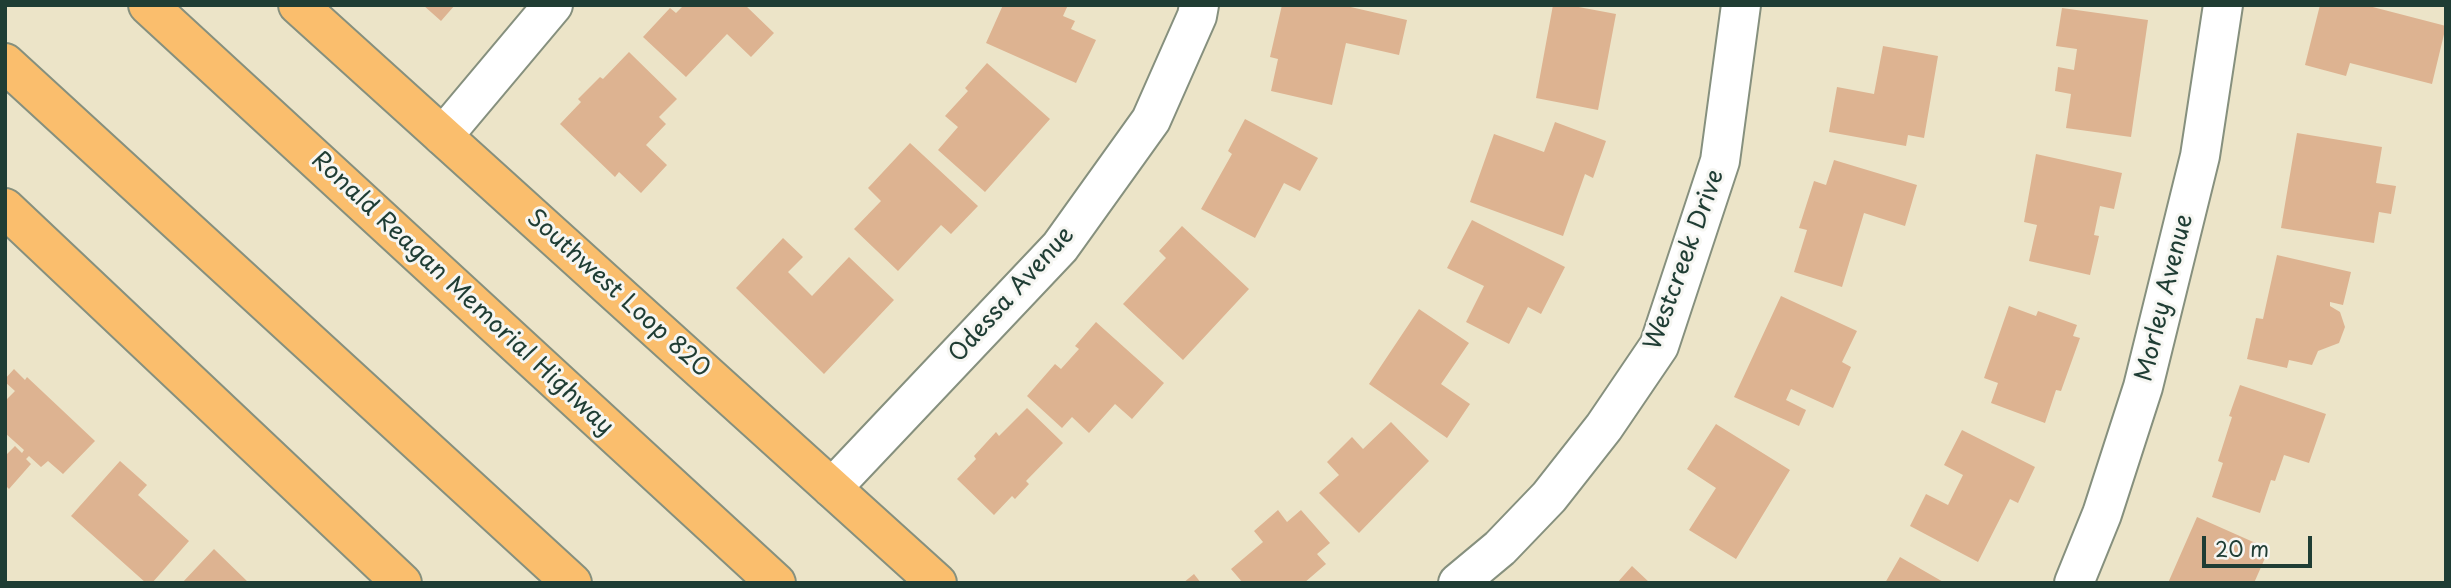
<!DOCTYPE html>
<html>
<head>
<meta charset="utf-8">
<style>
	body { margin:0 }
	#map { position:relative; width:2451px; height:588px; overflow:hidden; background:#ece4c8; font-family:"Playpen Sans",sans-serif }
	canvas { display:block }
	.frame { position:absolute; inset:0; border:7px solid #1f3d34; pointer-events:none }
	.scale { position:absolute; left:2202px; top:536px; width:110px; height:32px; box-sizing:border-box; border:4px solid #1f3d34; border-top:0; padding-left:9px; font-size:21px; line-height:24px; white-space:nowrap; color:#1f3d34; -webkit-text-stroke:5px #f6f6f2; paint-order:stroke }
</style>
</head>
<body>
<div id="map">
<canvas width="2451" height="588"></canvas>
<div class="frame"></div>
<div class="scale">20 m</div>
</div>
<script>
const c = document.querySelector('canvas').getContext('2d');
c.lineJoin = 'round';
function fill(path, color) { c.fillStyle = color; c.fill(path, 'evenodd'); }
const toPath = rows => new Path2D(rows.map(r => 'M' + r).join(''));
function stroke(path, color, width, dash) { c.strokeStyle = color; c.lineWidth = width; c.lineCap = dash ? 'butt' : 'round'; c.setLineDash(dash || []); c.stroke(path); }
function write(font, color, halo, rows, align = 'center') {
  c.font = font + ' "Playpen Sans",sans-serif'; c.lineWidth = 6; c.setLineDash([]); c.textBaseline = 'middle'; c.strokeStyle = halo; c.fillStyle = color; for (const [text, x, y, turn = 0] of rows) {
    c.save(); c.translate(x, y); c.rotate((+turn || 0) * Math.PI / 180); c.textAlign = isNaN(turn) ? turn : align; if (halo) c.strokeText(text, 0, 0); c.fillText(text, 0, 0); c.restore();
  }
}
const building = toPath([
	[423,5,455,5,441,21],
	[684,5,745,5,774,33,751,57,727,34,686,77,643,37,670,8,676,13],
	[1003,5,1068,5,1063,16,1075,21,1071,29,1096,40,1076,83,986,43],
	[1282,5,1342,5,1407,20,1399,55,1346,43,1332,105,1271,91,1278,59,1270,57],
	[1553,5,1568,5,1616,14,1598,110,1536,98],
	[2320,5,2365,5,2446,26,2432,84,2350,63,2346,76,2305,65],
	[2062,8,2148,20,2131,137,2066,128,2071,94,2055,91,2058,67,2074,70,2077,49,2056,46],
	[1883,46,1938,56,1924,138,1908,135,1906,146,1829,132,1837,87,1874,94],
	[629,52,677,99,659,117,666,124,646,145,667,165,641,193,619,172,615,177,560,124,581,102,578,99,600,77,603,79],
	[987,63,1050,119,985,192,938,150,958,127,945,116,968,91,965,88],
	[1245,119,1318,158,1300,191,1284,183,1255,238,1201,209,1232,154,1228,151],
	[1555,122,1606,141,1593,178,1585,174,1563,236,1470,202,1494,134,1544,152],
	[2297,133,2382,147,2376,183,2396,186,2391,214,2379,212,2374,243,2281,228],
	[910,143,978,206,951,234,941,225,898,271,854,229,881,201,868,188],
	[2036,154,2122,173,2114,209,2100,206,2094,235,2099,236,2090,275,2029,261,2037,225,2024,222],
	[1834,160,1917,185,1905,226,1864,213,1842,287,1794,272,1807,230,1799,228,1814,181,1826,185],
	[1472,220,1565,267,1541,314,1528,307,1509,344,1466,322,1484,286,1447,268],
	[1182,226,1249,289,1183,360,1123,304,1166,258,1159,251],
	[783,238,803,257,788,272,812,296,849,257,894,300,824,374,736,288],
	[2277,255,2351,272,2343,305,2330,302,2330,306,2340,312,2345,327,2339,343,2318,351,2312,365,2289,360,2287,368,2247,359,2256,318,2263,319],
	[1781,296,1857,331,1842,362,1851,367,1833,408,1791,389,1786,400,1806,410,1799,426,1734,397],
	[2009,306,2036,316,2038,311,2077,325,2073,336,2080,338,2061,391,2056,390,2045,423,1991,403,1998,383,1984,378],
	[1419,309,1469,343,1441,384,1470,404,1447,438,1369,384],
	[1096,322,1164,383,1132,419,1115,404,1089,433,1072,417,1062,428,1027,396,1055,364,1061,369,1079,349,1075,346],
	[14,369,25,380,27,377,95,441,63,474,48,461,41,467,29,456,26,459,31,464,9,489,5,485,5,456,15,446,22,453,24,450,5,433,5,401,15,391,5,382,5,379],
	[2240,385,2326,414,2309,463,2284,455,2275,481,2271,480,2260,513,2212,497,2223,463,2218,461,2232,417,2229,416],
	[1027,408,1063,443,1026,481,1029,484,1015,499,1012,496,994,515,957,479,976,459,974,456,996,432,999,436],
	[1391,422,1429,461,1359,533,1319,493,1339,475,1327,462,1352,437,1363,449],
	[1716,424,1790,470,1736,559,1689,530,1716,488,1687,469],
	[1962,430,2035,467,2018,503,2010,499,1978,562,1910,526,1926,494,1948,505,1963,475,1944,465],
	[120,461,147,485,138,495,189,541,152,583,146,583,71,516],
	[1278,510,1287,522,1301,510,1330,543,1317,554,1326,564,1304,583,1243,583,1231,569,1263,542,1254,531],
	[2197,517,2269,549,2254,583,2168,583],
	[214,549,249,583,182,583],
	[1900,557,1945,583,1885,583],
	[1632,566,1650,583,1617,583],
	[1194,574,1201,583,1183,583]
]);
const minor = toPath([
	[443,136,553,5],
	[832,488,1060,247,1151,120,1197,16,1199,5],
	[1458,583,1500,548,1549,497,1604,427,1659,346,1720,161,1741,5],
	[2074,583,2102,514,2143,387,2200,156,2223,5]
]);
const major = toPath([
	[298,5,937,583],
	[5,208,402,583]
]);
const highway = toPath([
	[148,5,776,583],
	[5,63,572,583]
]);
const streetNames = [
	["Westcreek Drive",1685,260,-70],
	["Ronald Reagan Memorial Highway",462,294,43],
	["Southwest Loop 820",618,294,42],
	["Odessa Avenue",1012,295,-48],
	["Morley Avenue",2165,298,-76]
];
fill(building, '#ddb391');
stroke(minor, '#86907e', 42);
stroke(major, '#86907e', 42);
stroke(highway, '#86907e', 42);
stroke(minor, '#fff', 38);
stroke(major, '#fabe6d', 38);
stroke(highway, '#fabe6d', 38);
write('24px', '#1f3d34', '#f6f6f2', streetNames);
</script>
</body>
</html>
